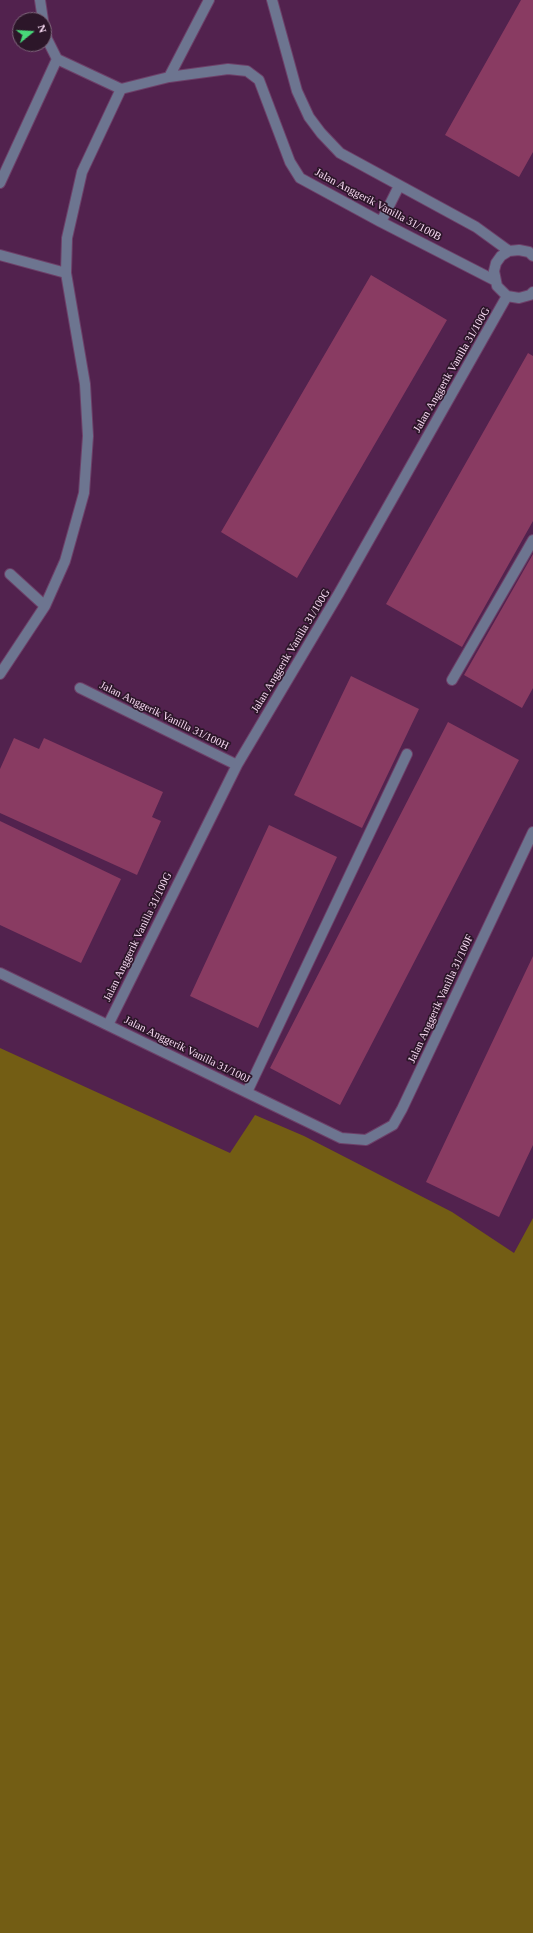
<!DOCTYPE html>
<html>
<head>
<meta charset="utf-8">
<style>
	body { margin:0 }
	#map { position:relative; width:533px; height:1933px; overflow:hidden; background:#52224e; font-family:Georgia,serif }
	canvas { display:block }
	.north { position:absolute; left:12px; top:12px; width:40px; height:40px; box-sizing:border-box; background:#2c1629; border:1px solid #7e657a; border-radius:50%; rotate:72deg; font-size:11px; font-weight:700; line-height:16px; text-align:center; color:#f9dbf4 }
	.north::after { content:''; display:block; margin:auto; width:14px; height:18px; background:#48d779; clip-path:polygon(50% 0,100% 100%,50% 72%,0 100%) }
</style>
</head>
<body>
<div id="map">
<canvas width="533" height="1933"></canvas>
<div class="north">N</div>
</div>
<script>
const c = document.querySelector('canvas').getContext('2d');
c.lineJoin = 'round';
function fill(path, color) { c.fillStyle = color; c.fill(path, 'evenodd'); }
const toPath = rows => new Path2D(rows.map(r => 'M' + r).join(''));
function stroke(path, color, width, dash) { c.strokeStyle = color; c.lineWidth = width; c.lineCap = dash ? 'butt' : 'round'; c.setLineDash(dash || []); c.stroke(path); }
function write(font, color, halo, rows, align = 'center') {
  c.font = font + ' Georgia,serif'; c.lineWidth = 3.5; c.setLineDash([]); c.textBaseline = 'middle'; c.strokeStyle = halo; c.fillStyle = color; for (const [text, x, y, turn = 0] of rows) {
    c.save(); c.translate(x, y); c.rotate((+turn || 0) * Math.PI / 180); c.textAlign = isNaN(turn) ? turn : align; if (halo) c.strokeText(text, 0, 0); c.fillText(text, 0, 0); c.restore();
  }
}
const green = toPath([
	[0,1048,230,1153,255,1115,304,1136,452,1212,514,1253,533,1218,533,1933,0,1933]
]);
const building = toPath([
	[521,0,533,0,533,152,519,177,445,135],
	[371,275,447,320,297,578,221,532],
	[528,353,533,356,533,521,462,647,386,604],
	[533,554,533,688,522,708,464,675],
	[351,676,419,709,362,828,294,795],
	[448,722,519,760,340,1105,270,1068],
	[14,738,39,749,44,738,163,792,152,817,161,821,137,875,0,813,0,769],
	[0,821,121,879,81,963,0,925],
	[269,825,337,857,258,1028,190,996],
	[533,956,533,1145,499,1217,426,1182]
]);
const minor = toPath([
	[40,0,43,20],
	[272,0,297,91,309,117,321,133,340,153,476,227,509,251],
	[44,25,47,39,57,59,121,89,169,77,209,0],
	[169,77,228,69,247,71,259,80,290,162,300,178,381,222,494,280],
	[0,183,57,59],
	[381,222,399,186],
	[0,255,66,273],
	[533,256,529,252,519,250,509,251,501,256,496,263,494,271,497,286,507,296,519,298,530,295,533,292],
	[10,574,45,606],
	[0,674,45,606,65,561,84,493,88,436,85,384,66,273,67,238,82,172,121,89],
	[452,680,533,540],
	[80,688,237,765],
	[0,973,341,1138,366,1140,393,1125,402,1109,533,832],
	[108,1025,237,765,339,593,507,296],
	[247,1092,407,754]
]);
const streetNames = [
	["Jalan Anggerik Vanilla 31/100B",378,205,28],
	["Jalan Anggerik Vanilla 31/100G",452,370,-60],
	["Jalan Anggerik Vanilla 31/100G",291,651,-59],
	["Jalan Anggerik Vanilla 31/100H",164,716,26],
	["Jalan Anggerik Vanilla 31/100G",138,937,-64],
	["Jalan Anggerik Vanilla 31/100F",441,999,-65],
	["Jalan Anggerik Vanilla 31/100J",187,1050,26]
];
fill(green, '#735d14');
fill(building, '#893b62');
stroke(minor, '#6d4069', 12);
stroke(minor, '#6d7590', 10);
write('11px', '#f9dbf4', '#2c1629', streetNames);
</script>
</body>
</html>
